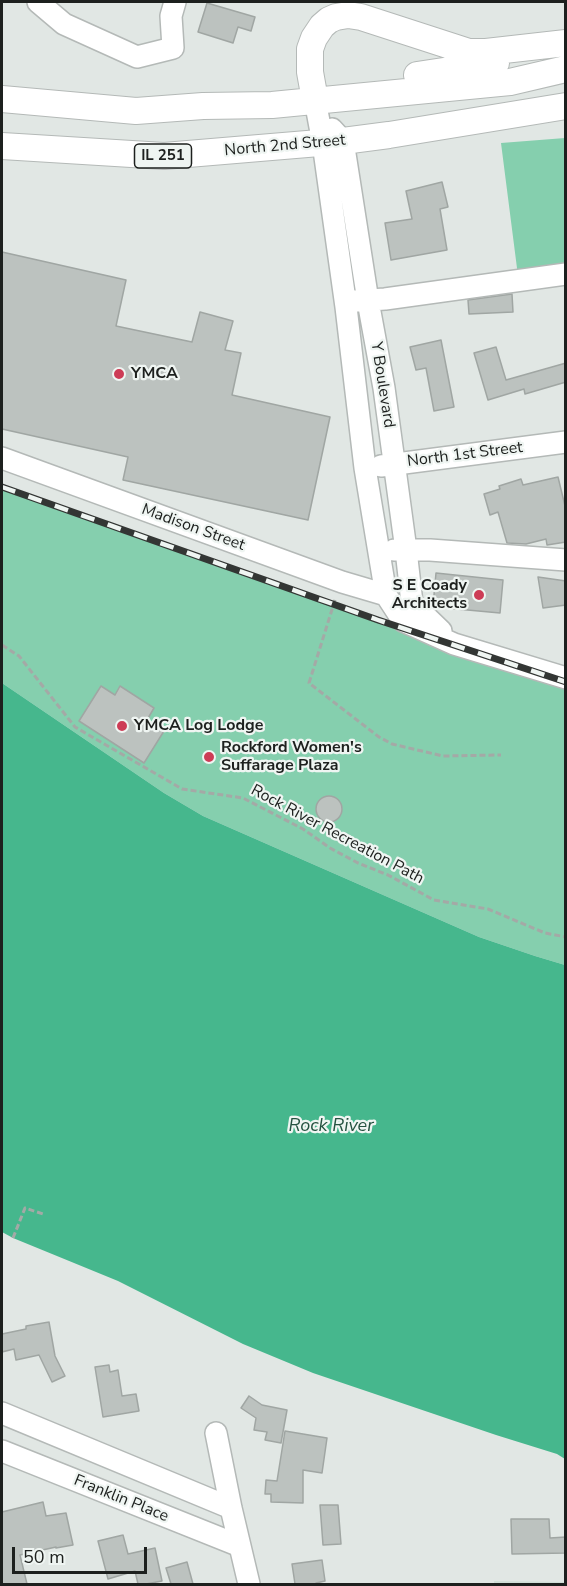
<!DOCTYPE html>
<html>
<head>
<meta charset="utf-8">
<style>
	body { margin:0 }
	#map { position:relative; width:567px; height:1586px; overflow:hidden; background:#e1e7e4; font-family:"Nunito Sans",sans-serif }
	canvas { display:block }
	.frame { position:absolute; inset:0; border:3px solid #1d201e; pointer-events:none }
	.scale { position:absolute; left:12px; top:1547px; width:135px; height:27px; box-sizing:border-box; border:3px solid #1d201e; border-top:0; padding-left:8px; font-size:18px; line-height:21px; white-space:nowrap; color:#1d201e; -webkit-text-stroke:4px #eff5f2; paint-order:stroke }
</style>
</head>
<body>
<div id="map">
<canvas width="567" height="1586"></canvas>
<div class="frame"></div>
<div class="scale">50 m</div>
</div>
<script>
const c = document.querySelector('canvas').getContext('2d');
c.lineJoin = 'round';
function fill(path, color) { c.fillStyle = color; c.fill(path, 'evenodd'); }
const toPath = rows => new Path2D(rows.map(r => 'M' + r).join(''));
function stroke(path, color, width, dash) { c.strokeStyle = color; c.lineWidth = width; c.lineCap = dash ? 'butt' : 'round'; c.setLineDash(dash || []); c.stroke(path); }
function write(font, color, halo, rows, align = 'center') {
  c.font = font + ' "Nunito Sans",sans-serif'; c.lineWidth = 4.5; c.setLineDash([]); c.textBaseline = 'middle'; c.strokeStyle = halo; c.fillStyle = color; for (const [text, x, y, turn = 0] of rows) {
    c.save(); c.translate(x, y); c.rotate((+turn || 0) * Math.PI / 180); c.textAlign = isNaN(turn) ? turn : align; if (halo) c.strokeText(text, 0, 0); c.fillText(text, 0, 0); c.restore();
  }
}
const built = toPath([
	[494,1581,565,1582,566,1584,494,1584]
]);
const green = toPath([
	[565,138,565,270,518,276,501,143],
	[2,487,378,620,565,678,565,965,535,956,479,937,203,816,164,793,2,683]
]);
const water = toPath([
	[2,683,164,793,203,816,479,937,535,956,565,965,565,1459,557,1454,496,1435,313,1373,243,1344,118,1281,13,1238,2,1232]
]);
const building = toPath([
	[207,3,255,17,251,31,238,27,233,43,198,32,207,3],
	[442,182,448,207,440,209,447,250,391,260,385,223,412,219,406,191,442,182],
	[2,252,126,280,116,326,192,342,200,312,233,321,225,350,241,353,232,395,330,417,308,520,123,480,128,457,2,429,2,252],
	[512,294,513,312,469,314,468,300,512,294],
	[441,340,454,407,434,411,426,368,416,370,410,347,441,340],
	[496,347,506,380,566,363,566,382,525,394,524,389,488,400,474,353,496,347],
	[558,477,566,510,566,542,547,545,546,539,526,544,507,543,498,512,490,515,484,494,500,489,499,486,521,479,523,485,558,477],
	[436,573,503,580,500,613,435,607,433,606,436,573],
	[538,577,566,581,566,605,543,608,538,577],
	[101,686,115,695,120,686,154,708,147,720,164,731,144,763,79,721,101,686],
	'316 809a13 13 0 1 1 26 0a13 13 0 1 1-26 0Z',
	[49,1322,55,1356,65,1376,52,1382,39,1355,16,1360,14,1349,2,1352,2,1334,26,1329,26,1326,49,1322],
	[109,1365,110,1372,118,1370,122,1396,136,1394,139,1411,103,1417,95,1367,109,1365],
	[249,1396,262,1405,287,1410,281,1443,265,1440,267,1432,254,1430,256,1418,241,1408,249,1396],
	[285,1431,327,1438,322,1473,303,1470,303,1503,271,1502,271,1494,265,1494,266,1480,277,1481,285,1431],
	[43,1502,46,1516,66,1513,73,1545,56,1548,56,1547,20,1555,27,1584,2,1584,2,1512,43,1502],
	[320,1505,338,1505,341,1544,323,1545,320,1505],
	[511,1519,549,1519,550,1538,566,1537,566,1553,512,1554,511,1519],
	[123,1535,128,1554,155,1548,162,1581,146,1584,138,1584,135,1571,108,1579,98,1541,123,1535],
	[322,1560,325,1581,316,1583,316,1584,295,1584,292,1564,322,1560],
	[187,1562,193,1584,171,1584,166,1568,187,1562]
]);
const path = toPath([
	[335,600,309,683,379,737,392,744,443,756,501,755],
	[2,645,19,656,75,727,182,789,243,798,303,829,330,848,358,863,388,875,434,900,488,909,545,933,566,937],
	[13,1238,25,1208,43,1214]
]);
const minor = toPath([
	[38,2,64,24,137,57,173,48,171,16,175,2],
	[315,100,323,143,346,307,365,468,386,595,403,621,454,644,566,678],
	[332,129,343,141,368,301,384,388,406,550,412,603,441,631],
	[355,301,385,299,566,274],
	[2,458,342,582,386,595],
	[381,466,566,442],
	[394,550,430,550,566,560],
	[2,1413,231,1508],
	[216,1433,231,1508,249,1584],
	[2,1451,240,1546]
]);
const major = toPath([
	[417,75,496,63],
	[2,99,136,111,203,106,272,105,510,82,566,69],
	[315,100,310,72,310,49,314,38,322,26,329,20,336,17,348,15,361,17,469,52,486,52,566,43],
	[2,146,164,156,343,141,389,135,566,106]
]);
const rail = toPath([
	[2,487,378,620,566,682]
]);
const markers = [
	[119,374,6,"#cd3c56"],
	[479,595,6,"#cd3c56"],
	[122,726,6,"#cd3c56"],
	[209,757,6,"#cd3c56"]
];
const shields = [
	[163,156,57]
];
const shieldNames = [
	["IL 251",163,156]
];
const streetNames = [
	["North 2nd Street",285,146,-5],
	["Y Boulevard",382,385,81],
	["North 1st Street",465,455,-7],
	["Madison Street",193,528,20],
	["Rock River Recreation Path",337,835,28],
	["Franklin Place",121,1499,22]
];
const poiNames = [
	["YMCA",131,374],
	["S E Coady",467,586,"right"],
	["Architects",467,604,"right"],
	["YMCA Log Lodge",134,726],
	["Rockford Women's",221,748],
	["Suffarage Plaza",221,766]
];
const waterNames = [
	["Rock River",331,1127]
];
fill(built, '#d0ded7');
fill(green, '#85cfae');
fill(water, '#46b78d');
fill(building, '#bcc2bf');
stroke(building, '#a0a6a3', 1.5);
stroke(minor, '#b4b9b7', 24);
stroke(major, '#b4b9b7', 28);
stroke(path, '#a4a9a6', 3, [6, 3]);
stroke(minor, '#fff', 21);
stroke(major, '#fff', 26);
stroke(rail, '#333634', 7);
stroke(rail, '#eff5f2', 4.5, [14]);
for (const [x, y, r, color] of markers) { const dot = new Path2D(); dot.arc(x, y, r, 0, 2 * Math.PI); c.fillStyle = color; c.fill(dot); stroke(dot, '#eff5f2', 2); }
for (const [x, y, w] of shields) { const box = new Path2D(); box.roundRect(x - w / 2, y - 12, w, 24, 4.5); c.fillStyle = '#eff5f2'; c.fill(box); stroke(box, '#1d201e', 1.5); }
write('bold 15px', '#1d201e', null, shieldNames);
write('16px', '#1d201e', '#eff5f2', streetNames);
write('bold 16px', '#1d201e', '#eff5f2', poiNames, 'left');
write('italic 18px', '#245240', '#eff5f2', waterNames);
</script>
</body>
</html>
